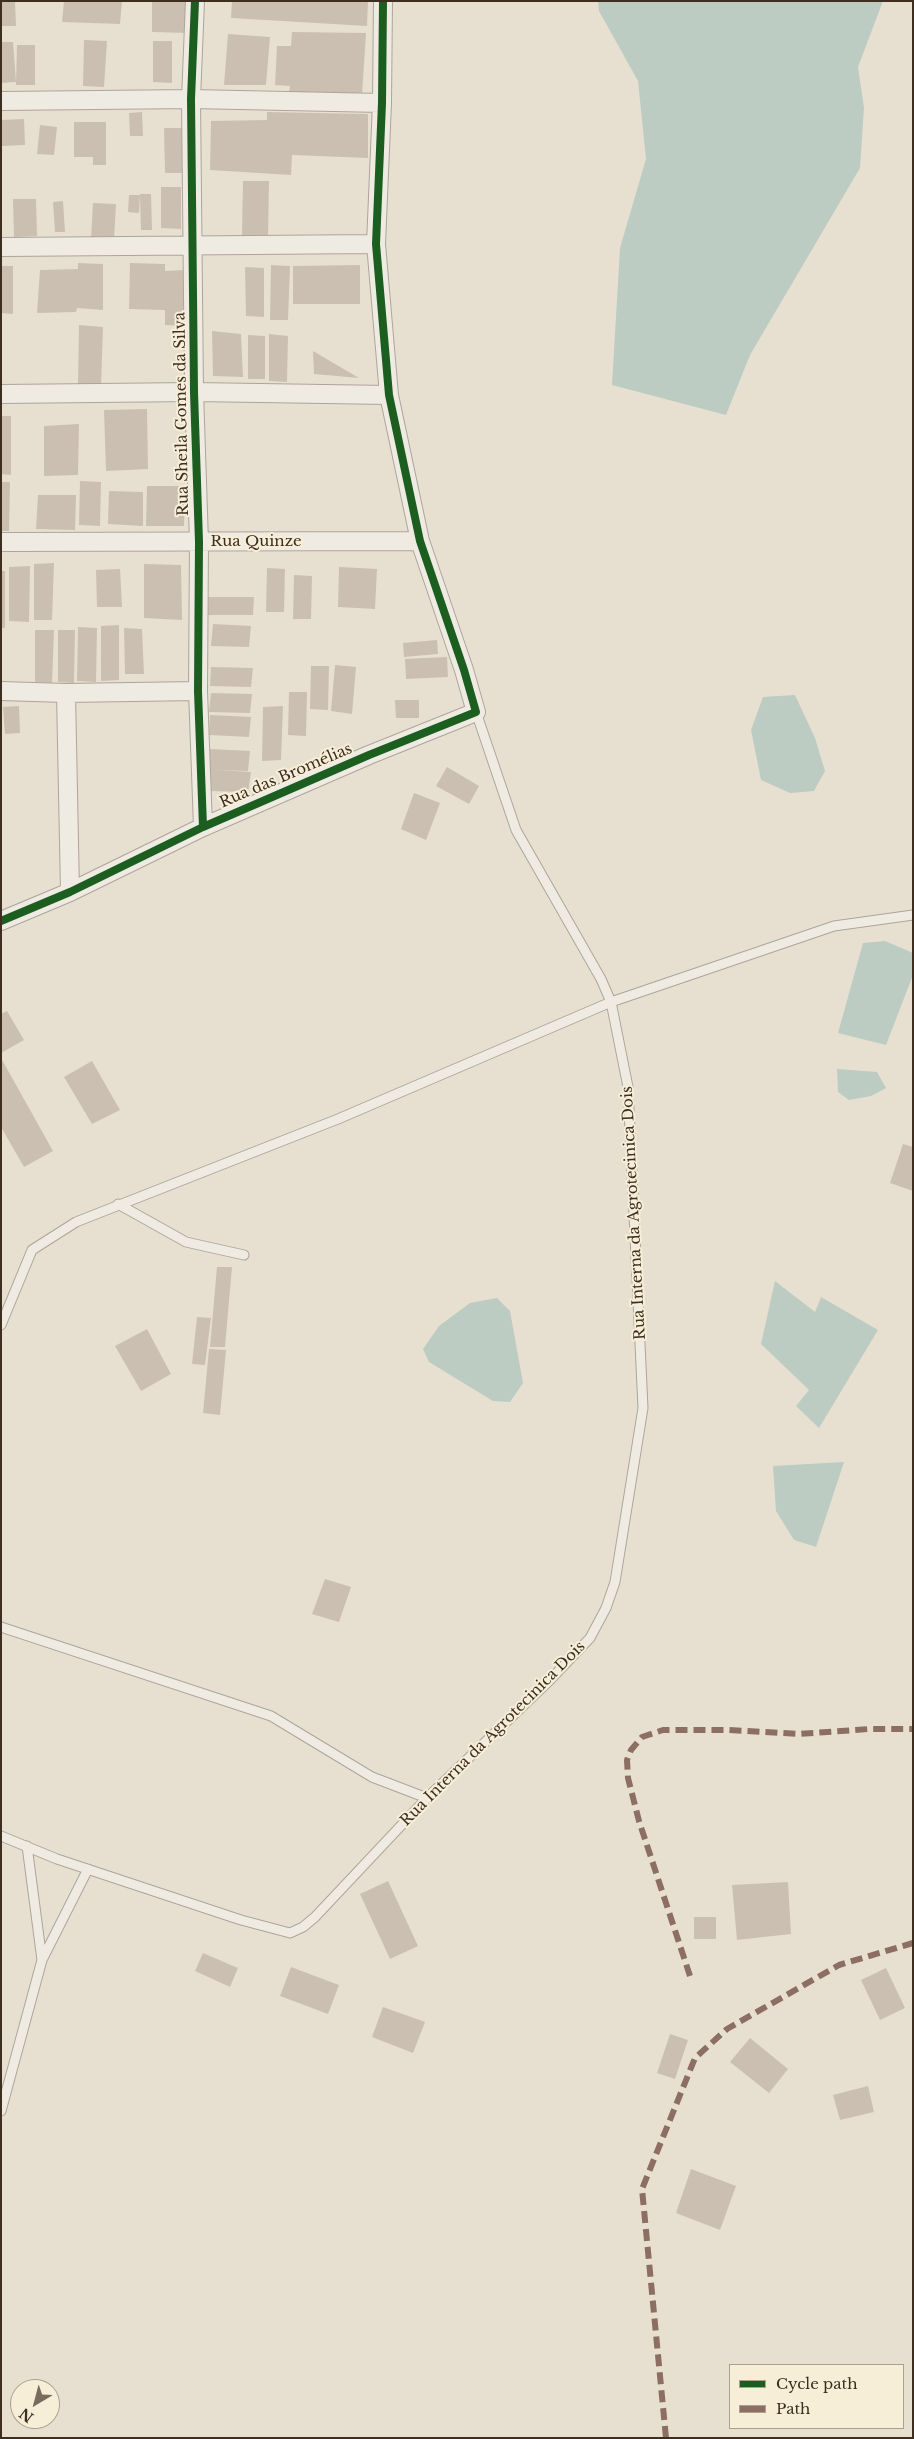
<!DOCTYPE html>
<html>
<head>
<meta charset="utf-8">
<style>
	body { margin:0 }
	#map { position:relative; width:914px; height:2439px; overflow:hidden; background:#e7e0d1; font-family:"Libre Baskerville",serif }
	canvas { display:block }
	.frame { position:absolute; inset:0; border:2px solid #3d2e20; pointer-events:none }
	.legend { position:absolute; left:729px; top:2364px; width:175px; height:65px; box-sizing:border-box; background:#f7eed8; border:1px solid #ada18e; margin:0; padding:6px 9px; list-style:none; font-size:15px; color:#3d2e20 }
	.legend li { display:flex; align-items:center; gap:10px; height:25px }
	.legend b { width:25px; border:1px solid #ada18e }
	.north { position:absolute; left:10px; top:2379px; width:50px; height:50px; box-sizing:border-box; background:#f7eed8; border:1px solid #ada18e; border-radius:50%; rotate:217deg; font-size:14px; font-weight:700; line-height:20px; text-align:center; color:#3d2e20 }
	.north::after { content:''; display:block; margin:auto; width:18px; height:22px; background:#786c5e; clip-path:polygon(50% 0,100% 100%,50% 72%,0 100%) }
</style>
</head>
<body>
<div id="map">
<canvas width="914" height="2439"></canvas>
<div class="frame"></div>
<ul class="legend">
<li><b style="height:6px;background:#1b5e20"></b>Cycle path</li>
<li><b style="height:6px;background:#8d6e63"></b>Path</li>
</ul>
<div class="north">N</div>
</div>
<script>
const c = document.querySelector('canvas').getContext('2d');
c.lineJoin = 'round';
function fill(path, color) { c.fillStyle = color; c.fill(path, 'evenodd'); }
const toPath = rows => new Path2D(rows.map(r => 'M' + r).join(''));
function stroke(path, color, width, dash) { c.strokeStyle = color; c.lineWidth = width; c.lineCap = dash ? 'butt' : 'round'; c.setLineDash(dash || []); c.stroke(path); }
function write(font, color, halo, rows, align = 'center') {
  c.font = font + ' "Libre Baskerville",serif'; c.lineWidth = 4; c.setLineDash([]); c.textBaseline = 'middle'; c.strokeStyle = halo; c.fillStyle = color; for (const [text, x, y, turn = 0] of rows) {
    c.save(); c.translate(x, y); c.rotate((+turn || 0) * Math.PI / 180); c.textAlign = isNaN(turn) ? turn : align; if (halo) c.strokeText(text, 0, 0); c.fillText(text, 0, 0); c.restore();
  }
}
const water = toPath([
	[598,1,883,1,858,67,864,108,860,168,750,355,726,415,612,385,620,248,646,159,638,81,599,11],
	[795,695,815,738,825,771,814,791,790,793,761,780,751,730,763,697],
	[885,941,913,953,913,975,886,1045,838,1033,863,943],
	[837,1069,877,1072,886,1088,871,1096,849,1100,838,1092],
	[775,1281,815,1312,821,1297,878,1330,819,1428,796,1406,809,1390,761,1344],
	[497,1298,510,1311,523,1383,510,1402,493,1401,429,1362,423,1349,439,1326,470,1303],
	[844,1462,816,1547,794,1540,776,1511,773,1466]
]);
const building = toPath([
	[1,1,15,1,16,26,2,26],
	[64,1,122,1,120,24,62,22],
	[152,1,188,1,189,33,152,32],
	[232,1,368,1,367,26,231,18],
	[292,32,366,33,362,95,289,93,290,86,275,85,277,46,291,46],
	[228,34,270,37,266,85,224,85],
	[84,40,107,41,104,87,83,86],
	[153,41,172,41,172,83,153,82],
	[1,42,13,42,16,82,1,83],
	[17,45,35,45,35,85,16,85],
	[142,112,143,136,130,136,129,113],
	[267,112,368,114,368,158,292,155,291,175,210,170,211,121,267,120],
	[24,119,25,145,2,146,1,120],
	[74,122,106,122,106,165,93,165,93,157,74,157],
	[40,125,57,127,54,155,37,154],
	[164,128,182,128,184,173,165,173],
	[243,181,269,181,268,238,242,235],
	[161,187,181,187,181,229,161,228],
	[140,194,151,194,152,230,141,230],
	[129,195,140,195,139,213,128,212],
	[13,199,36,199,37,236,14,237],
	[63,201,65,232,55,232,53,202],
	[93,203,116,204,114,240,91,239],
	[78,263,103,264,103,310,77,308,76,312,37,313,40,270,78,269],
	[130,263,165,264,165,271,184,270,183,326,165,325,165,310,129,309],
	[271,265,290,266,288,320,270,320],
	[360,265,360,304,293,304,293,266],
	[1,266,13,266,13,314,1,313],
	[245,267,264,268,264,317,246,316],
	[79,325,103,327,101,387,78,385],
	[212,331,241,334,243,377,213,376],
	[269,334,288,336,287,382,269,381],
	[248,335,265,336,265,379,248,379],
	[313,351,359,378,314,374],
	[147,409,148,469,106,471,104,410],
	[1,416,11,416,11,475,1,474],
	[79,424,78,475,44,476,44,426],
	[80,481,101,482,100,526,79,525],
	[1,482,10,482,9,531,1,531],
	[147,486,185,486,184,526,146,526],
	[109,491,143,492,143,526,108,524],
	[38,495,76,495,75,530,36,529],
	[54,563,52,620,34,620,34,564],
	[144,564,181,565,182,620,144,618],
	[30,566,29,622,9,621,9,567],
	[339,567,377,569,375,609,338,607],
	[267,568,285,569,284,612,266,612],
	[120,569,122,607,97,607,96,570],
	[1,571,5,571,5,628,1,628],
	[294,575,312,576,311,619,293,619],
	[208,597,254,597,253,615,207,615],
	[213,624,251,626,249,647,211,646],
	[119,625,119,680,101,681,101,626],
	[78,627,97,628,96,682,77,681],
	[124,628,142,629,144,674,125,674],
	[35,630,54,630,52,683,35,682],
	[58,630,75,630,74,683,58,682],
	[437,640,438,654,404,657,403,643],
	[447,657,448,677,406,679,405,659],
	[335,665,356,667,352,714,331,711],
	[311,666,329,666,328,710,310,709],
	[211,667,253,668,251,687,210,686],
	[289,692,307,692,306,736,288,735],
	[211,693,252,694,250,713,209,712],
	[395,700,419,700,419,718,396,718],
	[19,706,20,733,5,734,3,707],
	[283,706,281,760,262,761,263,707],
	[210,715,251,717,249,737,209,735],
	[209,749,250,751,248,771,215,770,251,772,248,792,209,791],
	[447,767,479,786,469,804,436,786],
	[414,793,440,803,426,840,401,829],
	[7,1011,24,1040,1,1053,1,1014],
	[1,1058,53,1151,24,1167,1,1127],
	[92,1061,120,1110,92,1124,64,1077],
	[903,1144,913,1147,913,1191,890,1183],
	[217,1267,232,1267,225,1347,210,1347],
	[197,1317,211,1318,205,1365,192,1364],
	[147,1329,171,1374,141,1391,115,1346],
	[209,1349,226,1350,220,1415,203,1413],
	[325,1579,351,1587,339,1622,312,1614],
	[388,1881,418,1946,390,1959,360,1894],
	[788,1882,791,1934,737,1940,732,1885],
	[694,1917,716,1917,716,1939,694,1939],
	[203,1953,238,1968,230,1987,195,1971],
	[291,1967,339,1985,328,2014,280,1996],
	[886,1968,905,2008,880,2020,861,1980],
	[383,2007,425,2022,413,2053,372,2037],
	[670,2034,688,2040,675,2079,657,2073],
	[750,2038,788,2069,769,2093,730,2062],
	[868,2086,874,2112,840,2120,833,2095],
	[691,2169,736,2186,720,2230,676,2213]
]);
const service = toPath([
	[118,1204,186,1242,244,1255],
	[1,1325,32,1250,76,1222,338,1119,611,1002,834,926,913,915],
	[1,1627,271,1716,372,1777,427,1798],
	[1,1836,57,1859,241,1920,290,1933,303,1927,315,1917,427,1798,550,1680,590,1638,606,1608,615,1582,643,1408,628,1087,611,1002,601,979,516,830,476,712],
	[27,1846,42,1960],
	[1,2111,42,1960,88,1869]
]);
const minor = toPath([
	[195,1,191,99,194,392,199,542,198,691,203,827],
	[1,101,191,99,382,103],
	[1,247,376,244],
	[1,394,194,392,389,395],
	[1,542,420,541],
	[1,691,66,693,198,691],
	[66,693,70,892],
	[1,921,70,892,203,827,369,755,476,712,464,670,420,541,389,395,376,244,382,103,383,1]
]);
const quiet = toPath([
	[690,1976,639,1821,628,1778,627,1760,631,1750,642,1737,663,1730,729,1730,799,1734,869,1729,913,1729],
	[666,2438,642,2189,695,2058,727,2029,839,1965,913,1943]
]);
const cycleway = toPath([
	[195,1,191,99,194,392,199,542,198,691,203,827],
	[1,921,70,892,203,827,369,755,476,712,464,670,420,541,389,395,376,244,382,103,383,1]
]);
const streetNames = [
	["Rua Sheila Gomes da Silva",182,414,-91],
	["Rua Quinze",256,542],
	["Rua das Bromélias",286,776,-23],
	["Rua Interna da Agrotecinica Dois",634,1213,-93],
	["Rua Interna da Agrotecinica Dois",493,1734,-45]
];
fill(water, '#bcccc2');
fill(building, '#cbbfb2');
stroke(service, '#ada599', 11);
stroke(minor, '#ada599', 20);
stroke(service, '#efebe3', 9);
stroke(minor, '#efebe3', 18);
stroke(quiet, '#8d6e63', 6, [12, 6]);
stroke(cycleway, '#1b5e20', 8);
write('15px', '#3d2e20', '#f7eed8', streetNames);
</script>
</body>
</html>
